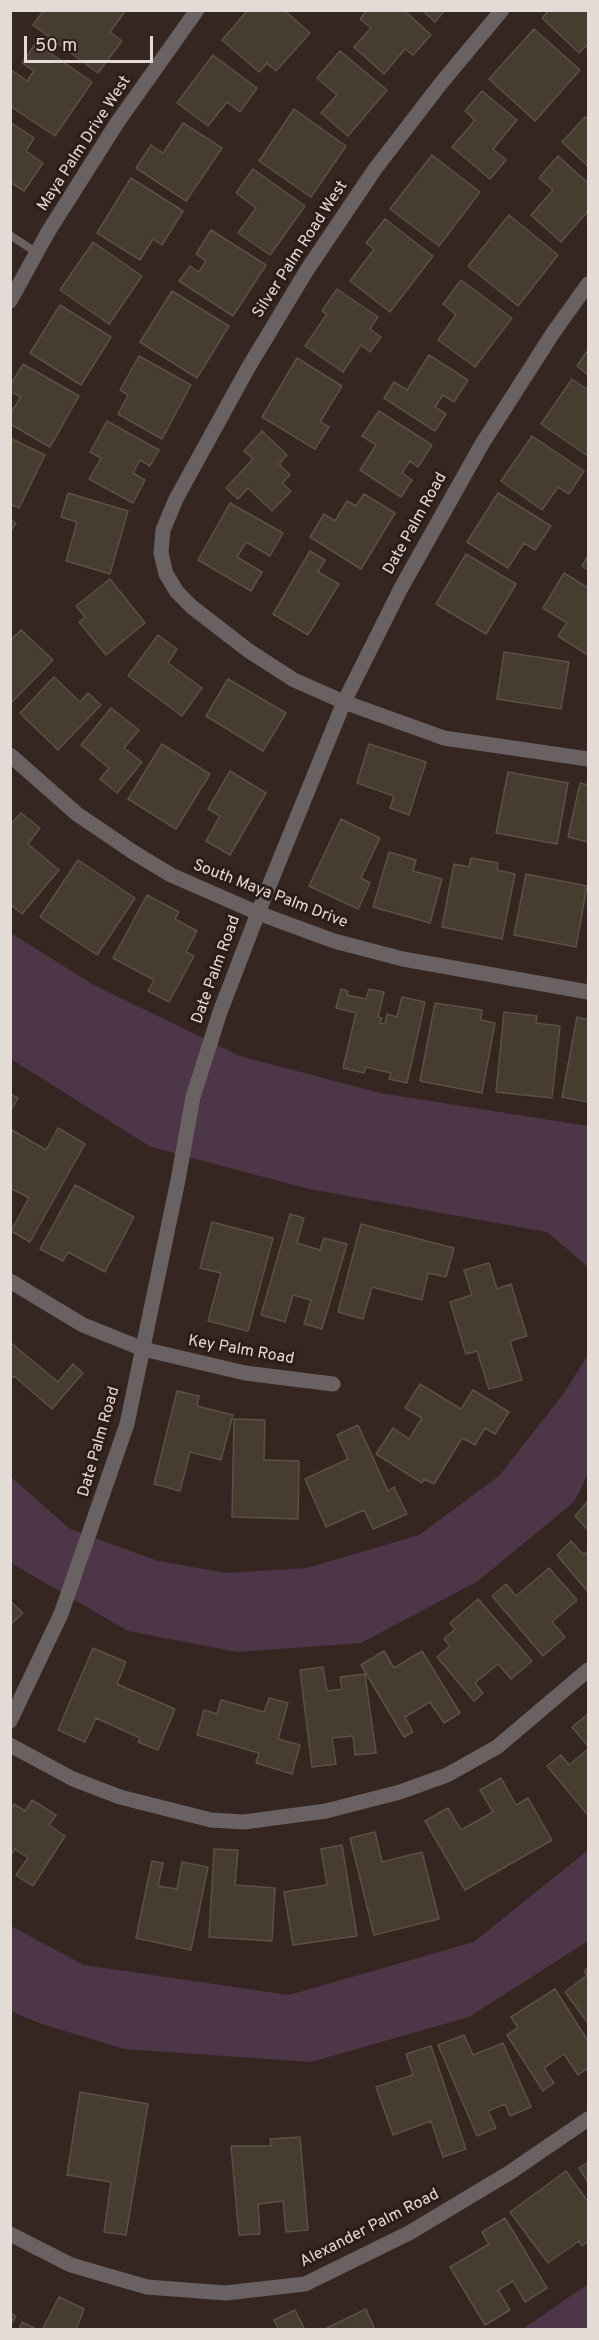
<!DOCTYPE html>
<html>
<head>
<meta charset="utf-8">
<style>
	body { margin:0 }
	#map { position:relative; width:599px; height:2340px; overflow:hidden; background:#362621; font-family:Overpass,sans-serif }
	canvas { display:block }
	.frame { position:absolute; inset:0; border:12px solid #e4dad6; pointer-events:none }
	.scale { position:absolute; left:24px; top:36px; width:129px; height:27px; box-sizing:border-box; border:3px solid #e4dad6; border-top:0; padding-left:8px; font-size:18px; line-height:21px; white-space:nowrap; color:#e4dad6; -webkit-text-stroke:4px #2c1d18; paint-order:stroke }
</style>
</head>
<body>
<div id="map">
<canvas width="599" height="2340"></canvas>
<div class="frame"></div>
<div class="scale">50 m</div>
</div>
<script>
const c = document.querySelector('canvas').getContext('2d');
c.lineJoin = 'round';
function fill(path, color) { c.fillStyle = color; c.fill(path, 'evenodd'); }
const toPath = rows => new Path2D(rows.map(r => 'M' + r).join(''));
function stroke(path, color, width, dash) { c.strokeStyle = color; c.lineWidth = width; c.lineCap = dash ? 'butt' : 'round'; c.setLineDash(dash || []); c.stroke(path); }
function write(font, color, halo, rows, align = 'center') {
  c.font = font + ' Overpass,sans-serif'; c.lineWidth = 6; c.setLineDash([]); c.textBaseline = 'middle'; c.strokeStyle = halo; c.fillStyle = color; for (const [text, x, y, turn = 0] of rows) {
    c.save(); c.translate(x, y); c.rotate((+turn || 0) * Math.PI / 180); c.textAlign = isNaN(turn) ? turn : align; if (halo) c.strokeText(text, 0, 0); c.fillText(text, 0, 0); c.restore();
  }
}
const water = toPath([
	[11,933,92,984,240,1056,380,1093,588,1126,588,1267,547,1232,309,1189,151,1147,11,1059],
	[588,1355,588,1474,574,1502,478,1581,361,1643,237,1652,128,1631,11,1563,11,1477,70,1529,158,1561,226,1573,307,1568,419,1535,499,1476,564,1393],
	[588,1850,588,1941,469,2017,311,2062,124,2049,39,2023,11,2011,11,1926,84,1965,289,1995,474,1942],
	[588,2284,588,2329,523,2329]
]);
const building = toPath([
	[44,10,126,10,110,32,122,41,98,73,33,25,44,10],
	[248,10,284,10,310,33,276,71,267,63,259,72,222,40,248,10],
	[367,10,404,10,431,35,413,55,405,49,384,74,354,47,371,28,360,19,367,10],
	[422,10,445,10,435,22,422,10],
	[549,10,588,10,588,44,579,53,542,18,549,10],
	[534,29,580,70,535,121,489,79,534,29],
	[36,43,92,82,55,136,10,106,10,74,13,71,27,81,34,71,22,63,36,43],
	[340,51,387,90,348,136,321,113,337,95,317,78,340,51],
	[213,55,257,88,240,112,227,102,208,126,177,103,213,55],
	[482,91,517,120,493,149,506,160,490,179,452,147,475,120,465,111,482,91],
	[294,109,346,146,311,197,259,161,294,109],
	[585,117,588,120,588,166,562,142,585,117],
	[10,122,34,138,26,151,43,163,24,191,10,182,10,122],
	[183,123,222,148,186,201,136,168,151,145,163,153,183,123],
	[432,155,480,192,439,246,390,209,432,155],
	[558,156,588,183,588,211,561,242,531,215,553,190,539,178,558,156],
	[253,169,305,206,270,255,238,233,256,208,236,193,253,169],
	[131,178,183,211,162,245,153,239,140,260,97,233,131,178],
	[509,215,558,255,518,306,468,266,509,215],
	[385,219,433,256,390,312,350,281,374,249,366,243,385,219],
	[211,230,266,265,233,316,179,281,190,266,199,272,206,261,196,254,211,230],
	[93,242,142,276,109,324,60,290,93,242],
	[461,280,512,318,475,367,438,340,456,315,443,304,461,280],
	[337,289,378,317,370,329,381,337,370,352,361,345,343,372,305,346,327,314,322,311,337,289],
	[172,291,229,326,197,378,140,342,172,291],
	[60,305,111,337,81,385,30,353,60,305],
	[588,350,588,375,577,366,588,350],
	[429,355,468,380,454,402,443,395,435,407,446,414,435,431,384,398,394,382,407,390,429,355],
	[139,356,191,385,162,439,118,414,128,395,120,390,139,356],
	[297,358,342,386,320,422,329,427,315,449,262,417,297,358],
	[23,364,79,396,50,447,10,424,10,414,21,397,10,391,10,386,23,364],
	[572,379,588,390,588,456,541,424,572,379],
	[379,411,432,445,418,467,410,461,402,473,412,480,401,497,360,470,376,445,362,436,379,411],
	[107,421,159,450,150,466,140,460,133,473,145,480,133,503,89,479,101,458,90,452,107,421],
	[262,431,287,455,279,464,290,475,282,483,291,491,272,511,248,488,238,499,226,488,253,459,244,451,262,431],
	[532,436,584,471,569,494,558,487,542,510,501,481,532,436],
	[10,438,45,455,19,508,10,504,10,438],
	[68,493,128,511,110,574,66,561,77,522,61,517,68,493],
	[498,493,551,526,535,550,524,543,508,568,467,542,498,493],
	[364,494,395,513,361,569,310,537,324,514,335,521,347,501,356,506,364,494],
	[230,503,283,533,270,556,246,542,237,557,262,572,251,591,198,560,230,503],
	[10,519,16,523,10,532,10,519],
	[310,551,325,560,318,572,339,584,308,635,273,614,310,551],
	[466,554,516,584,486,634,436,604,466,554],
	[588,556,588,570,582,566,588,556],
	[564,573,588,588,588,655,558,636,567,623,543,608,564,573],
	[110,579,145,623,106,655,79,622,85,617,76,606,110,579],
	[21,630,53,660,10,704,10,641,21,630],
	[158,635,177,649,168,663,202,688,182,716,128,676,158,635],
	[504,652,569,662,561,709,497,699,504,652],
	[54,677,80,702,88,693,101,705,58,750,20,713,54,677],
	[228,679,286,713,263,751,206,716,228,679],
	[111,708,139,730,124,748,142,762,117,793,100,779,109,768,81,745,111,708],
	[162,744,210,774,176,829,128,799,162,744],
	[369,744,426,762,409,815,390,808,394,796,357,783,369,744],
	[230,771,266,793,230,855,206,841,220,816,208,809,230,771],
	[508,772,568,783,557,844,496,833,508,772],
	[580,783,588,785,588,842,568,837,580,783],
	[21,813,40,828,28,844,59,870,22,914,10,904,10,825,21,813],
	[341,819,380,838,361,878,370,883,358,909,309,886,341,819],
	[389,852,416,860,413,871,442,879,430,923,373,907,389,852],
	[471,858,498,863,497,870,515,874,502,939,442,927,454,864,469,867,471,858],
	[78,860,135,898,97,955,40,917,78,860],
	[526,874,587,886,576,947,514,935,526,874],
	[147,895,179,912,175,919,197,931,186,952,194,956,169,1002,148,991,154,980,113,958,147,895],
	[341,989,348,991,347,995,366,999,369,989,384,992,378,1017,382,1018,380,1023,385,1024,387,1014,397,1017,402,997,425,1002,407,1083,389,1079,391,1073,366,1067,364,1073,343,1068,356,1013,336,1008,341,989],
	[435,1003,482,1010,481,1020,495,1023,482,1093,420,1081,435,1003],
	[504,1012,537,1016,536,1023,560,1026,552,1098,496,1092,504,1012],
	[577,1017,588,1020,588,1102,562,1097,577,1017],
	[10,1094,18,1098,10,1112,10,1094],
	[58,1128,85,1144,30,1242,11,1231,29,1198,10,1188,10,1134,12,1130,46,1150,58,1128],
	[75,1185,134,1217,105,1272,68,1252,63,1261,40,1249,75,1185],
	[290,1214,304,1218,297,1243,320,1250,324,1238,347,1244,322,1329,304,1324,311,1300,293,1295,285,1322,261,1315,290,1214],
	[212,1222,273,1238,248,1331,208,1321,221,1273,200,1268,212,1222],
	[361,1224,454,1248,446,1277,428,1273,422,1300,372,1287,363,1319,338,1312,361,1224],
	[489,1263,497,1289,511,1284,527,1336,510,1341,522,1380,489,1389,477,1351,466,1354,450,1302,472,1295,464,1270,489,1263],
	[10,1342,58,1382,73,1364,83,1373,52,1409,14,1376,10,1380,10,1342],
	[420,1384,461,1409,473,1390,509,1412,495,1434,485,1428,475,1445,462,1438,434,1484,424,1479,422,1483,376,1454,393,1428,409,1439,422,1418,405,1408,420,1384],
	[177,1391,199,1396,197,1406,233,1415,221,1460,190,1452,180,1491,154,1484,177,1391],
	[234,1419,265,1420,264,1460,299,1461,298,1519,232,1517,234,1419],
	[358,1425,388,1491,394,1487,407,1514,373,1529,364,1510,326,1527,305,1479,348,1459,337,1435,358,1425],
	[588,1501,588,1530,575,1516,588,1501],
	[571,1541,584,1555,588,1551,588,1592,557,1555,571,1541],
	[549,1568,577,1600,552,1622,565,1637,543,1656,492,1596,506,1584,516,1596,549,1568],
	[478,1599,532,1661,511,1679,498,1664,475,1683,483,1693,474,1701,437,1657,450,1646,444,1639,455,1629,450,1623,478,1599],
	[10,1601,23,1613,10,1625,10,1601],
	[93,1648,126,1662,117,1684,175,1709,158,1750,138,1742,140,1738,96,1718,85,1742,58,1730,93,1648],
	[384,1651,394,1668,422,1651,460,1713,444,1723,430,1702,405,1717,413,1732,404,1737,361,1665,384,1651],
	[323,1667,327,1691,342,1689,340,1677,365,1674,376,1753,355,1755,353,1736,332,1738,336,1764,312,1767,300,1670,323,1667],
	[269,1698,288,1703,278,1739,300,1745,292,1774,256,1763,259,1753,197,1735,204,1710,217,1714,221,1700,264,1712,269,1698],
	[588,1714,588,1746,572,1727,588,1714],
	[588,1749,588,1813,587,1814,547,1766,561,1755,569,1765,588,1749],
	[501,1778,516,1805,528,1798,552,1840,465,1890,425,1821,448,1808,461,1830,493,1812,480,1790,501,1778],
	[32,1800,56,1815,49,1825,65,1836,33,1886,16,1875,28,1858,15,1849,10,1856,10,1809,14,1804,25,1811,32,1800],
	[375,1832,382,1862,422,1852,439,1919,374,1935,350,1838,375,1832],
	[342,1845,357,1936,293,1945,284,1892,327,1885,321,1849,342,1845],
	[214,1849,238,1850,235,1885,275,1888,272,1941,209,1937,214,1849],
	[152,1861,163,1863,158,1886,177,1889,182,1862,208,1867,191,1950,136,1938,152,1861],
	[588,1968,588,2023,565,1992,587,1975,584,1971,588,1968],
	[555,1989,588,2041,588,2068,578,2075,564,2054,544,2068,554,2083,543,2091,507,2035,518,2028,511,2017,555,1989],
	[464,2035,473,2055,503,2043,531,2107,510,2116,505,2104,488,2111,496,2128,477,2136,438,2045,464,2035],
	[431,2046,466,2149,443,2157,431,2121,393,2135,376,2087,413,2075,406,2054,431,2046],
	[80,2092,148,2104,126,2235,104,2232,111,2182,67,2175,80,2092],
	[300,2137,308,2230,286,2232,283,2201,258,2204,260,2234,239,2235,231,2146,271,2146,270,2139,300,2137],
	[588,2162,588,2182,579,2168,588,2162],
	[566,2171,588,2202,588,2241,582,2246,579,2241,548,2263,510,2212,566,2171],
	[505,2218,547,2288,525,2302,513,2281,498,2290,510,2310,485,2325,450,2267,489,2244,482,2232,505,2218],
	[59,2297,84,2309,76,2330,42,2330,59,2297],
	[366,2309,375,2330,323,2330,366,2309],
	[295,2310,305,2330,279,2330,274,2320,295,2310],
	[10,2312,16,2316,10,2325,10,2312],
	[22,2322,38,2330,19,2330,22,2322]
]);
const service = toPath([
	[10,235,37,253]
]);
const minor = toPath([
	[502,10,442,82,375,169,307,270,248,368,176,499,163,530,161,553,166,574,177,592,192,607,249,651,294,680,344,702,444,738,588,759],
	[10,301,48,232,117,123,197,10],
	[10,755,77,814,133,852,171,875,258,913,334,941,403,959,588,992],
	[10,1281,83,1325,143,1349,245,1373,333,1384],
	[10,1721,61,1614,127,1424,178,1180,193,1097,220,1012,258,913,344,702,401,588,482,444,553,333,588,284],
	[10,1745,73,1779,120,1797,211,1820,244,1822,326,1811,400,1792,447,1775,497,1747,588,1670],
	[10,2234,71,2265,147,2287,226,2293,305,2284,409,2233,509,2173,588,2119]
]);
const streetNames = [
	["Maya Palm Drive West",85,144,-57],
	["Silver Palm Road West",301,250,-57],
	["Date Palm Road",416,524,-61],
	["South Maya Palm Drive",270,895,21],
	["Date Palm Road",217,970,-70],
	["Key Palm Road",241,1351,10],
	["Date Palm Road",100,1442,-74],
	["Alexander Palm Road",370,2229,-27]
];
fill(water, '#4d3647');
fill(building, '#463c2f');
stroke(building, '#5c5144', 1.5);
stroke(service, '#696162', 8);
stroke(minor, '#696162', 15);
write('16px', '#e4dad6', '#2c1d18', streetNames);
</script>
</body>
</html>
